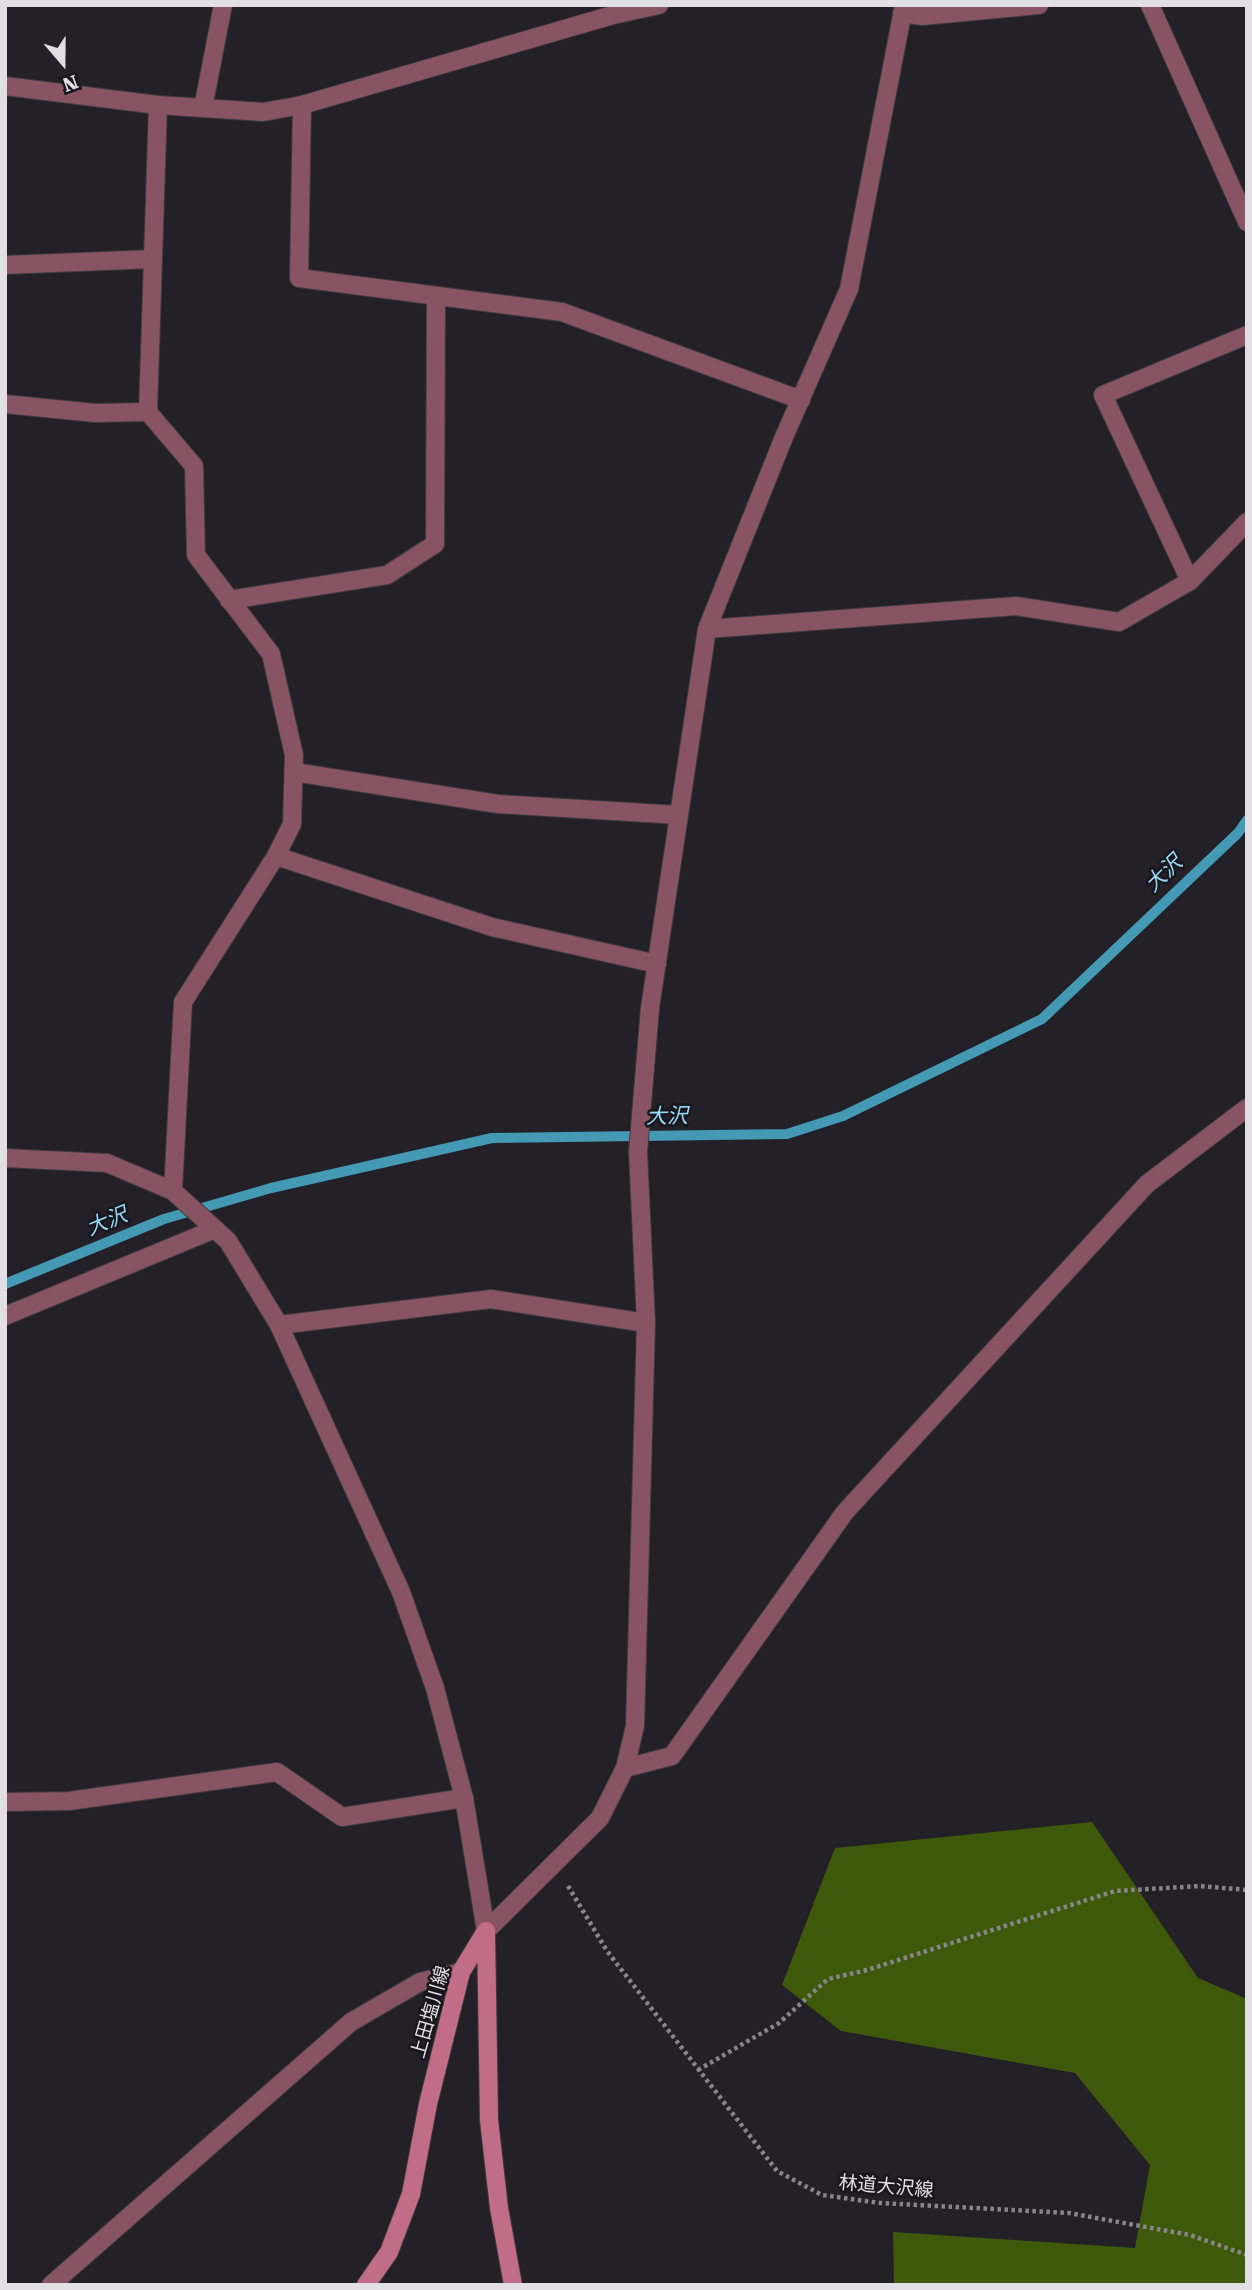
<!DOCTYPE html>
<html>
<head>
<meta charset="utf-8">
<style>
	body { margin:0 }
	#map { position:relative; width:1252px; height:2290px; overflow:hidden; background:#232027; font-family:"Roboto Serif",serif }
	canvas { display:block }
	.frame { position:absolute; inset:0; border:7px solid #e1dfe4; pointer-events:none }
	.north { position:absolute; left:28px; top:28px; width:70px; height:70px; -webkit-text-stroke:5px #19171d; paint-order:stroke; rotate:160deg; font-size:19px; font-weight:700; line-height:28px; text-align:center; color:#e1dfe4 }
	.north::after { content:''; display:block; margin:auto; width:24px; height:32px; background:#e1dfe4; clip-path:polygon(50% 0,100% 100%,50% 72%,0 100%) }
</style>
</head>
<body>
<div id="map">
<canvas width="1252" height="2290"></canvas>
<div class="frame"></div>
<div class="north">N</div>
</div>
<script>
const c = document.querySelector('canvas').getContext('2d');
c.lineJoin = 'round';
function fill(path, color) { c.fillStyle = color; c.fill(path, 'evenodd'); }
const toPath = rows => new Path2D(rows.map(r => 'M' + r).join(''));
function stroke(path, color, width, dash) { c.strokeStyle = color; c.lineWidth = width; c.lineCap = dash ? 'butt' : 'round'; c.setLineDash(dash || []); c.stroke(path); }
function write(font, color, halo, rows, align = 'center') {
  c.font = font + ' "Roboto Serif","Noto Sans JP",serif'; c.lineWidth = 5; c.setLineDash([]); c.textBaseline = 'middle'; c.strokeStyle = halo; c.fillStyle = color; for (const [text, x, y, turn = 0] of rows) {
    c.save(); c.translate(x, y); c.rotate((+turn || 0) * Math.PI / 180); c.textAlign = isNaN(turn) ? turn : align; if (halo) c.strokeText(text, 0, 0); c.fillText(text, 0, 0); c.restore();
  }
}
const forest = toPath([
	[1092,1822,1198,1978,1247,1999,1247,2285,894,2285,893,2232,1135,2248,1150,2165,1075,2073,841,2031,782,1985,835,1848]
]);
const stream = toPath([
	[5,1284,164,1219,271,1188,492,1138,787,1134,843,1116,1042,1019,1238,833,1247,820]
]);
const path = toPath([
	[568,1886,607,1951,777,2171,822,2195,880,2203,1069,2213,1190,2235,1247,2255],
	[698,2070,779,2023,828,1979,867,1970,1115,1891,1200,1886,1247,1890]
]);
const service = toPath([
	[203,108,223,5],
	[5,404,95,413,148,412],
	[279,1325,491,1299,646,1323],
	[51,2285,351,2022,420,1982,461,1972]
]);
const minor = toPath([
	[1150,5,1247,222],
	[902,13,922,16,1039,5],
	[5,86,158,105,263,112,302,105,613,15,659,5],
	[158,105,148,412,194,466,196,555,271,654,294,755,292,824,276,856,183,1002,173,1191],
	[302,105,299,278,562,312,801,400],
	[5,265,153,259],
	[1190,581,1103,395,1247,335],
	[229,600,387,575,435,544,436,296],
	[707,629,1016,606,1119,622,1190,581,1247,522],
	[294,772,498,804,679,815],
	[276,856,492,927,657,964],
	[5,1316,215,1229],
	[625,1768,672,1756,845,1512,1147,1184,1247,1108],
	[5,1802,69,1801,277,1772,342,1817,464,1798],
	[486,1931,600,1818,625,1768,635,1726,646,1323,638,1152,650,1008,707,629,784,437,849,289,904,5]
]);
const tertiary = toPath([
	[5,1158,107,1163,173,1191,228,1241,279,1325,401,1592,435,1688,464,1798,486,1931]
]);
const secondary = toPath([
	[486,1931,489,2120,499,2208,513,2285],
	[366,2285,389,2252,411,2194,428,2104,461,1972,486,1931]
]);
const streetNames = [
	["上田塩川線",431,2012,-74],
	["林道大沢線",886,2187,5]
];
const waterNames = [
	["大沢",1164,874,-44],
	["大沢",667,1117,-1],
	["大沢",107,1222,-22]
];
fill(forest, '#3f590b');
stroke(stream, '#449ab4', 10);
stroke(service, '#3e3b41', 20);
stroke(minor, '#3e3b41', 20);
stroke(tertiary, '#3e3b41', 20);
stroke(secondary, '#3e3b41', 20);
stroke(path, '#88868c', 4.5, [3.5, 3.5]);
stroke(service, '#885363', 18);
stroke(minor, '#885363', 18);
stroke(tertiary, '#885363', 18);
stroke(secondary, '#c26d88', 18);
write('19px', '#e1dfe4', '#19171d', streetNames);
write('italic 21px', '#94daf7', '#19171d', waterNames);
</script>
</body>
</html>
